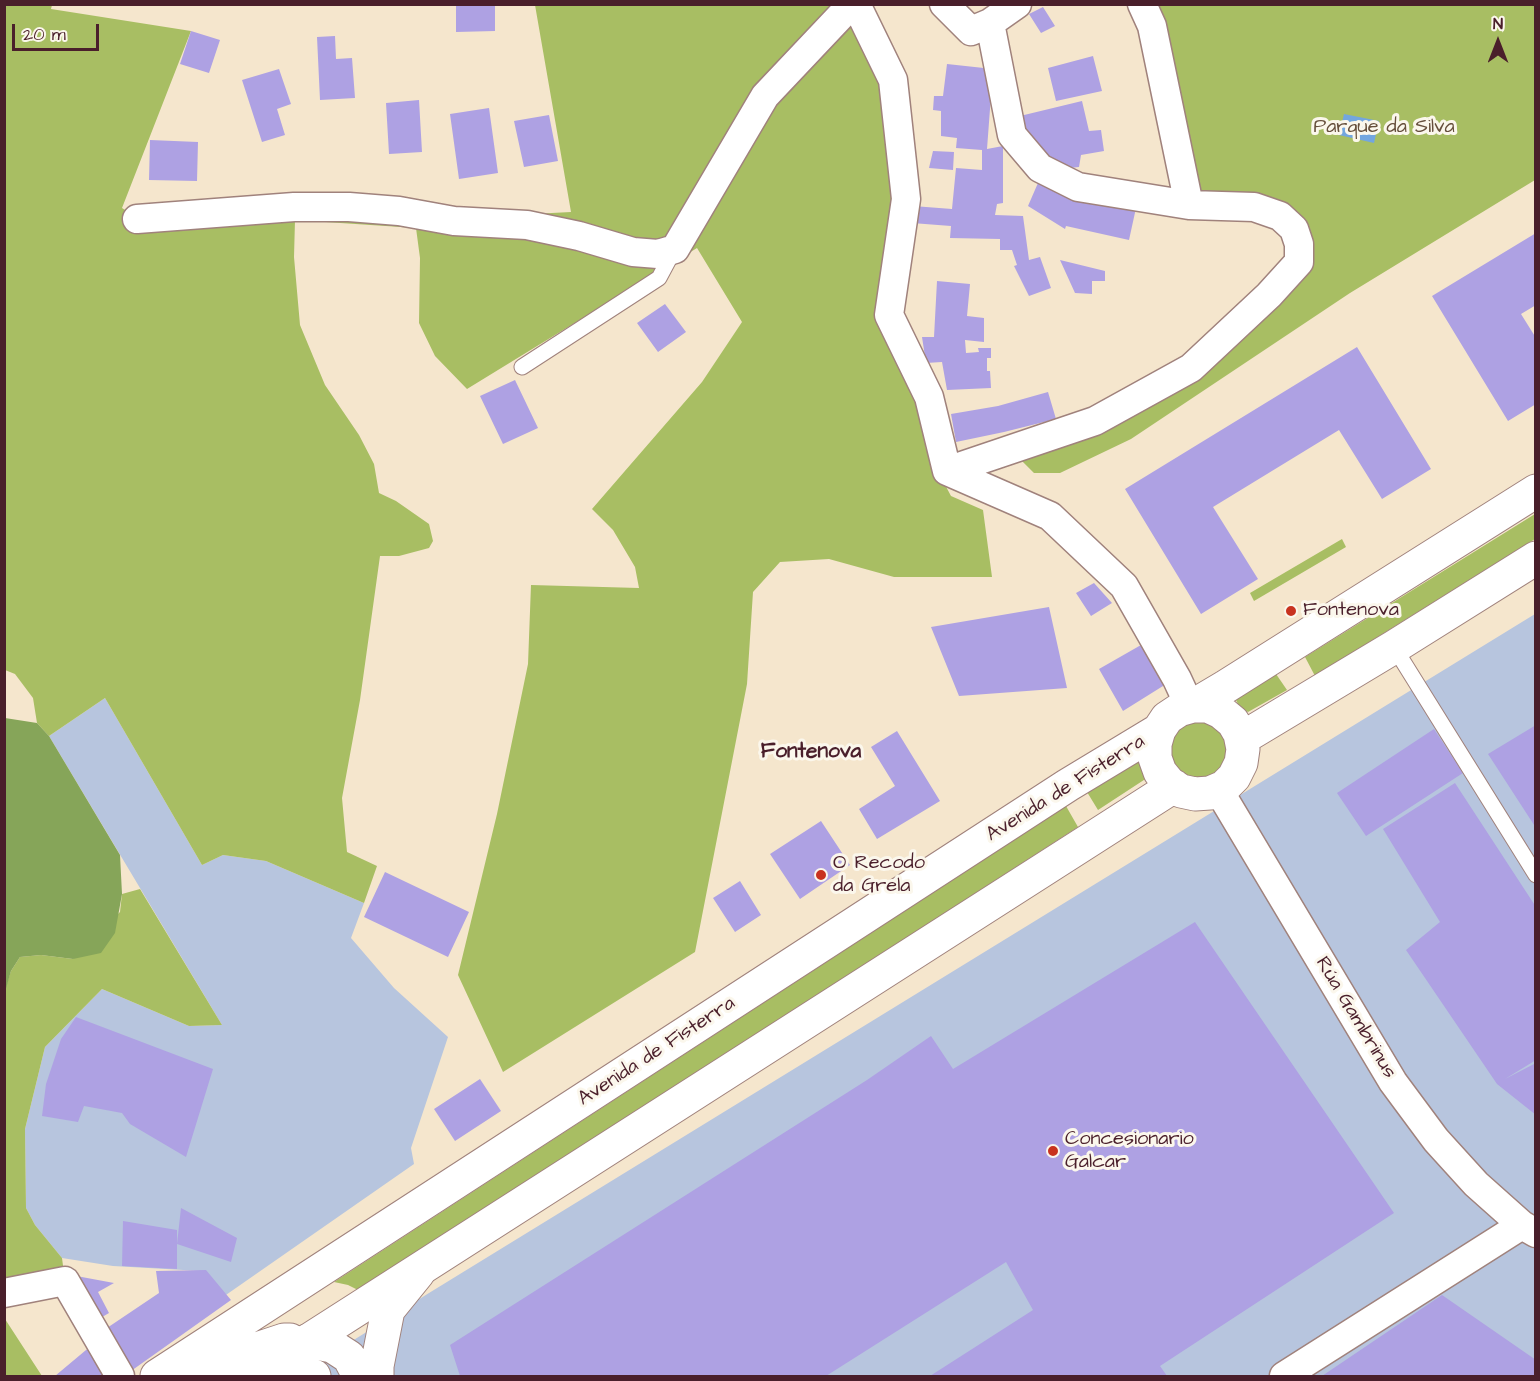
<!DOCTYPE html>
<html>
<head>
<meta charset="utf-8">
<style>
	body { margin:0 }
	#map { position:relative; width:1540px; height:1381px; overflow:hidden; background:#f5e6cd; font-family:"Architects Daughter",sans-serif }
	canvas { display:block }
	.frame { position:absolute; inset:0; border:6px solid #4a1f2b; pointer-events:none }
	.north { position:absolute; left:1468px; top:12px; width:60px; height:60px; -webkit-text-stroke:4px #fbf7ec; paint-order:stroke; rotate:0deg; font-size:16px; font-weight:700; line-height:24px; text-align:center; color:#4a1f2b }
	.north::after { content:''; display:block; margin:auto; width:21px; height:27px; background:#4a1f2b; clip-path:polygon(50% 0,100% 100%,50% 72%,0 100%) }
	.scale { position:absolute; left:12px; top:24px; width:87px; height:27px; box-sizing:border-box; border:3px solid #4a1f2b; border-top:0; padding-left:8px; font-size:18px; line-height:21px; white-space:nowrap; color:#4a1f2b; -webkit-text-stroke:4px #fbf7ec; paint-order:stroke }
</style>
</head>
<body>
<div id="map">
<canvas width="1540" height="1381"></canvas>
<div class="frame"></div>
<div class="north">N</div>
<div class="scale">20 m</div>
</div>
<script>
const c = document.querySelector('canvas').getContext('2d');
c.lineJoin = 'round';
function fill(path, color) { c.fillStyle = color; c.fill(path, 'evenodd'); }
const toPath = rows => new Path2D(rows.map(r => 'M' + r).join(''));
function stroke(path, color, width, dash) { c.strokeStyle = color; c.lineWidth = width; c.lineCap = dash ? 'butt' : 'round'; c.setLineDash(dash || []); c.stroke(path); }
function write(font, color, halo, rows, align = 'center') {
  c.font = font + ' "Architects Daughter",sans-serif'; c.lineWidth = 6; c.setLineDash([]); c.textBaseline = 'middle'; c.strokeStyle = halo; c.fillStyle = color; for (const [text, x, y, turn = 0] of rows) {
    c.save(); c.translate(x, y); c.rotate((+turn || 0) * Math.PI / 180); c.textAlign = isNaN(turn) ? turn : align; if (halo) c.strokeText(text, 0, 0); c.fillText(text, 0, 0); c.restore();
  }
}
const industrial = toPath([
	[1535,614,1535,1376,296,1376,429,1293],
	[105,698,202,865,223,855,266,861,364,903,351,938,394,988,448,1037,411,1148,414,1164,223,1297,201,1271,113,1266,62,1258,35,1225,26,1208,25,1129,45,1047,102,989,189,1026,222,1025,49,736]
]);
const green = toPath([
	[4,5,52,5,51,9,191,31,122,208,130,213,513,215,571,212,535,5,849,5,888,106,892,197,880,305,915,394,926,449,951,496,983,510,992,577,894,577,829,559,780,562,753,592,747,684,695,952,503,1072,458,975,497,814,528,664,531,585,639,588,635,567,613,530,592,509,702,382,742,322,697,248,467,389,435,356,419,323,420,258,416,228,295,220,294,257,300,325,325,385,359,435,374,464,379,493,396,501,429,524,433,541,429,548,399,556,380,556,360,700,342,798,347,852,377,866,364,903,266,861,223,855,202,865,105,698,49,736,37,723,33,698,15,674,5,670],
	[1154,5,1535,5,1535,180,1350,293,1131,439,1060,473,1034,473,1019,458,1174,387,1308,241,1205,196,1193,180],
	[1535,514,1535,539,1315,676,1305,657],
	[1342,539,1346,547,1254,601,1250,593],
	[1276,674,1287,690,1248,712,1239,706,1235,698],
	[1201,719,1220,728,1230,746,1219,774,1200,782,1173,769,1168,740,1181,723],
	[1138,759,1150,776,1098,810,1087,792],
	[1066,806,1078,827,360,1291,348,1285,334,1282],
	[140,889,222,1025,189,1026,102,989,45,1047,25,1129,26,1208,35,1225,62,1258,65,1281,5,1305,4,992,11,971,20,957,41,955,73,959,120,912,122,894],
	[4,1319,5,1319,42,1376,5,1376]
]);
const forest = toPath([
	[5,718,37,723,49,736,120,855,122,894,115,933,101,953,73,959,41,955,20,957,11,971,5,992]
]);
const water = toPath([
	[1344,114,1379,121,1374,143,1339,135]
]);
const building = toPath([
	[456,5,495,5,495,31,456,32],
	[1043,7,1055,26,1041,33,1029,14],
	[191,31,220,40,209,73,180,64],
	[335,36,336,59,352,58,355,98,320,100,317,37],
	[1093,56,1102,91,1056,101,1048,68],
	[947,64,993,69,987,149,1003,146,1003,203,997,204,995,215,1023,216,1029,260,1040,257,1051,288,1029,296,1014,266,1017,265,1012,250,1000,250,1000,239,950,238,951,226,912,223,913,206,952,209,956,168,982,170,982,150,956,148,957,138,941,136,941,111,933,110,934,96,943,96],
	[279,69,291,104,277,109,285,135,262,142,242,80],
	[419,100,422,152,389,154,386,103],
	[1082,101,1089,131,1101,130,1104,151,1081,155,1079,167,1060,169,1025,140,1020,116],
	[489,108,498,173,459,179,450,114],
	[549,115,558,161,524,167,514,121],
	[150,140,198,142,197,181,149,180],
	[933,151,954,152,953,170,929,168],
	[1041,176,1136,208,1129,240,1066,226,1065,229,1028,206],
	[1536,233,1536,305,1521,314,1536,338,1536,404,1508,421,1432,296],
	[1060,260,1105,271,1105,281,1092,281,1092,294,1075,293],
	[937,281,970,284,967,316,984,318,984,342,965,340,966,353,979,352,978,348,991,348,991,358,987,358,987,371,990,371,991,388,947,390,942,362,926,363,922,337,934,337],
	[665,304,686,332,658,352,637,323],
	[1357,347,1431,469,1382,499,1339,430,1213,507,1258,579,1201,614,1125,489],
	[515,380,538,428,503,444,480,396],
	[1048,392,1056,419,1004,432,956,442,951,414,998,406],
	[1094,583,1112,603,1091,616,1076,593],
	[1049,607,1067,688,959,696,931,627],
	[1148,641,1171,681,1123,711,1099,669],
	[1536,725,1536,828,1488,754],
	[1434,729,1463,773,1366,836,1337,793],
	[897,731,940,801,877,839,859,809,895,786,871,747],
	[1455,783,1536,907,1536,1060,1505,1079,1536,1063,1536,1115,1497,1084,1406,950,1440,922,1383,829],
	[821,821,850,865,800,899,770,854],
	[385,872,469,912,448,957,364,917],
	[740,881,761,915,735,932,713,898],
	[1195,922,1394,1213,1160,1366,1167,1376,930,1376,1033,1310,1006,1262,826,1376,460,1376,450,1345,867,1080,931,1036,953,1069],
	[76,1017,213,1069,186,1157,130,1124,122,1113,84,1106,78,1122,42,1116,46,1084,61,1039],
	[480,1079,501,1111,455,1141,434,1109],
	[181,1208,237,1238,231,1262,177,1244,177,1269,122,1266,123,1221,177,1230,177,1244],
	[206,1270,231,1300,131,1371,104,1330,159,1293,156,1271],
	[71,1275,114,1283,98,1292,109,1313,97,1320],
	[1442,1295,1536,1360,1536,1376,1322,1376],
	[92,1345,111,1376,55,1376]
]);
const service = toPath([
	[522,367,659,278,674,250],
	[1394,647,1536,875]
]);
const minor = toPath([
	[856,4,893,80,906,199,889,315,929,397,947,471,1050,516,1124,586,1177,679,1190,707],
	[944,4,971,31,990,23],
	[1142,4,1152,26,1189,205],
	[137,219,294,207,349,207,399,211,454,221,527,225,579,236,633,252,658,254,675,249,765,96,852,4],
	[947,471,1095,421,1191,368,1269,295,1299,262,1299,244,1294,229,1280,216,1254,207,1189,205,1078,187,1040,168,1012,135,990,23,1017,4],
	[1218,789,1393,1082,1436,1140,1476,1184,1522,1225,1536,1233],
	[4,1293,65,1281,120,1376],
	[1284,1376,1522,1225]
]);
const tertiary = toPath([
	[307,1341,332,1346,349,1357,359,1376],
	[255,1376,288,1370,314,1376],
	[377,1376,377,1366,388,1310,418,1273]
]);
const secondary = toPath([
	[1193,706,1208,706,1221,712,1233,722,1240,734,1243,749,1241,763,1234,777,1224,787,1210,793,1195,794,1181,791,1169,783,1160,772,1155,758,1155,744,1159,730,1167,718,1179,710,1193,706,1225,687,1536,491],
	[1241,739,1394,647,1536,558],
	[157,1376,1068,785,1159,730],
	[205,1376,239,1355,284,1340,290,1340],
	[253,1376,1174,786]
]);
const markers = [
	[1291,611,6,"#c8321e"],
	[821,875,6,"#c8321e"],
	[1053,1151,6,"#c8321e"]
];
const parkNames = [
	["Parque da Silva",1384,128]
];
const poiNames = [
	["Fontenova",1303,611],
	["O Recodo",833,864],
	["da Grela",833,887],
	["Concesionario",1065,1140],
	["Galcar",1065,1163]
];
const streetNames = [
	["Avenida de Fisterra",1066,789,-32],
	["Rúa Gambrinus",1355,1018,59],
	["Avenida de Fisterra",657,1052,-33]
];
const neighbourhoodNames = [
	["Fontenova",811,753]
];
fill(industrial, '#b7c5de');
fill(green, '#a8be63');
fill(forest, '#86a559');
fill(water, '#73a6df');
fill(building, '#aea1e3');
stroke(service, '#a0827c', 17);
stroke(minor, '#a0827c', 31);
stroke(tertiary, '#a0827c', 35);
stroke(secondary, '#a0827c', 35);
stroke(service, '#fff', 15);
stroke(minor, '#fff', 28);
stroke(tertiary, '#fff', 33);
stroke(secondary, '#fff', 33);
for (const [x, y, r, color] of markers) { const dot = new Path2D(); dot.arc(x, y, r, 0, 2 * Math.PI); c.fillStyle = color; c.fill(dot); stroke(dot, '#fbf7ec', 2); }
write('20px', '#664f3c', '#fbf7ec', parkNames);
write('20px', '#4a1f2b', '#fbf7ec', poiNames, 'left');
write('20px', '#4a1f2b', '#fbf7ec', streetNames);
write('bold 21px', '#4a1f2b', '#fbf7ec', neighbourhoodNames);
</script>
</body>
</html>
